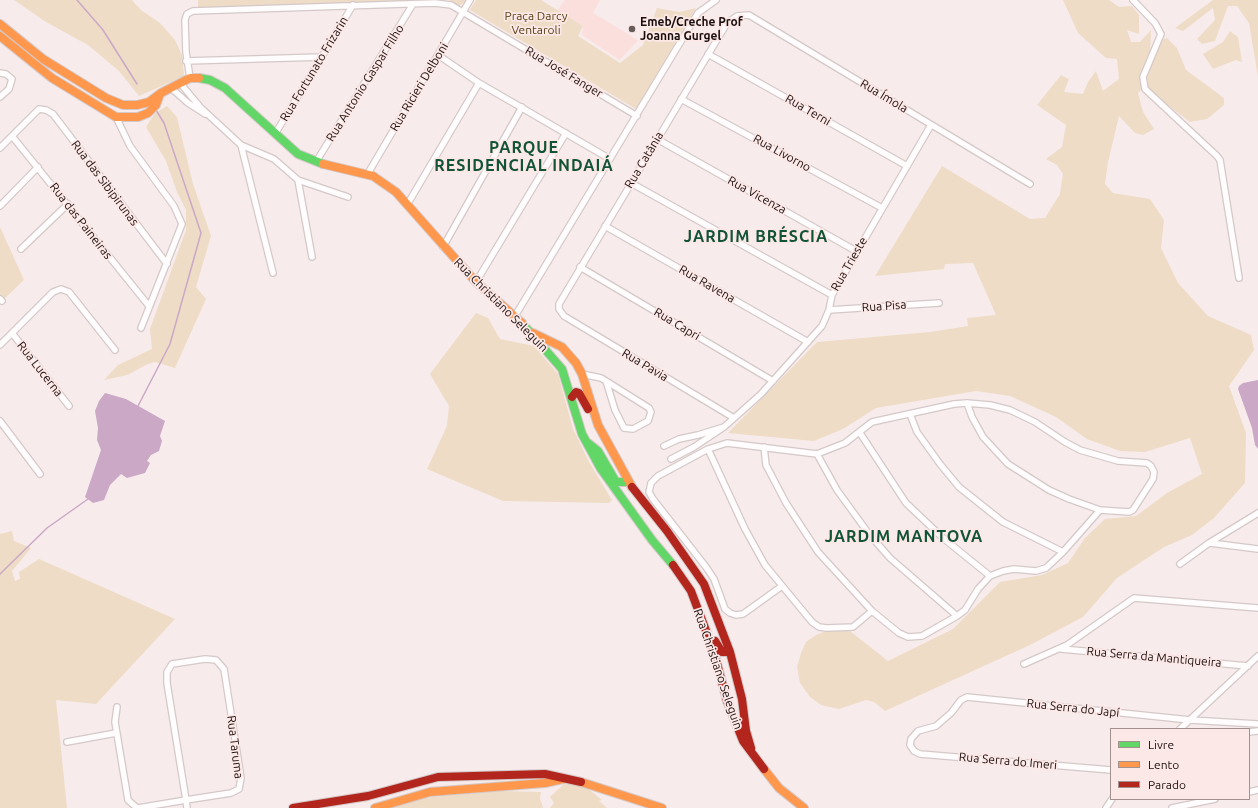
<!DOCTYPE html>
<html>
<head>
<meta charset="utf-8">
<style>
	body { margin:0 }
	#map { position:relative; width:1258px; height:808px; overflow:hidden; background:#f7eceb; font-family:Ubuntu,sans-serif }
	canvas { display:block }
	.legend { position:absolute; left:1110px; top:728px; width:140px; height:72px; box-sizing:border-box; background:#fce8e6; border:1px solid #a1918f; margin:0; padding:5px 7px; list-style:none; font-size:12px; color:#180e0d }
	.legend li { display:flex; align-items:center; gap:8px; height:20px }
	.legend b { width:20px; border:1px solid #a1918f }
</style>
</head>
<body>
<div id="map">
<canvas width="1258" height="808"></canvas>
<ul class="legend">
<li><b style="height:5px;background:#63d668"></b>Livre</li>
<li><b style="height:5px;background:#ff974d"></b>Lento</li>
<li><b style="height:5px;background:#b3261e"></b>Parado</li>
</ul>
</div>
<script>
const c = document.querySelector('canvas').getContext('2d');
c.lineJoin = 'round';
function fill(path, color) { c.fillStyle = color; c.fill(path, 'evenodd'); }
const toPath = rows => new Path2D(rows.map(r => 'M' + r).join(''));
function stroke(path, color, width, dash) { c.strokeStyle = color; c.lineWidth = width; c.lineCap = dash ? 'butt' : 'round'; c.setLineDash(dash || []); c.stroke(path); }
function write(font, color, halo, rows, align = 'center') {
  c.font = font + ' Ubuntu,sans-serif'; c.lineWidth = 3.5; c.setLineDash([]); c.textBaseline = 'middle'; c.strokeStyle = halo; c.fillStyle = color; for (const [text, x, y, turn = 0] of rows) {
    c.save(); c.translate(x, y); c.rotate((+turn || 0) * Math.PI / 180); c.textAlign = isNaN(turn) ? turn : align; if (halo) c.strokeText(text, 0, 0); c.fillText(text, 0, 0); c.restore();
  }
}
const built = toPath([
	[565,0,600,0,593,13,638,40,620,60,582,35,583,26,557,11]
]);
const green = toPath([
	[14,0,132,0,141,10,160,23,175,40,182,55,184,76,139,96,119,71,88,45,46,22],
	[198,0,467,0,459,6,449,0,198,8],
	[476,0,541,0,583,26,578,36,620,63,643,45,657,8,679,12,696,8,636,109,470,10],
	[1063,0,1109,0,1119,7,1132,6,1139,15,1139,34,1127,30,1131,42,1140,42,1151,30,1150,56,1161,40,1167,38,1177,48,1186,70,1224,98,1224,105,1207,119,1190,122,1144,87,1138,93,1143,112,1154,129,1143,135,1135,133,1119,116,1108,162,1105,184,1113,193,1150,199,1164,220,1161,248,1178,283,1208,316,1251,335,1254,350,1229,386,1246,433,1245,483,1214,518,1192,535,1164,547,1117,578,1083,617,1030,645,885,711,874,702,866,700,839,709,821,705,810,697,800,683,797,667,801,653,806,642,816,635,826,631,850,631,888,661,953,629,1000,582,1042,575,1068,563,1085,538,1105,519,1136,516,1167,493,1202,474,1190,438,1145,452,1120,451,1087,439,1056,417,1010,396,976,391,876,408,843,429,814,441,728,433,817,342,930,332,968,326,967,318,996,315,973,263,945,264,944,269,875,276,942,166,1030,219,1045,218,1060,194,1063,174,1057,165,1046,159,1062,147,1066,125,1037,105,1061,75,1069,79,1064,92,1083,94,1088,82,1096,71,1103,91,1119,79,1117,59,1106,58,1078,33],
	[1213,0,1258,0,1258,77,1249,23,1237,6,1228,6,1215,41,1202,44,1197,39,1215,20,1213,8,1183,31,1175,28],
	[1230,31,1238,37,1242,62,1236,60,1213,69,1203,54,1223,42],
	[167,106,177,117,193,184,211,236,196,287,206,299,175,368,155,362,148,364,127,375,104,380,118,365,152,349,150,329,186,230,186,210,177,192,166,161,146,127,155,113],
	[0,227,24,280,2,301,0,299],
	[476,313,488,318,500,339,534,346,558,374,573,429,589,462,612,500,609,503,503,501,427,469,447,426,449,406,430,374],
	[12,531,14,541,31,548,12,571,15,581,20,579,19,572,39,559,175,619,96,704,56,700,67,808,0,808,0,534],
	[572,782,582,784,602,800,599,801,607,808,550,808,554,803,550,797,565,783],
	[502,791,541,792,540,798,543,808,390,808,413,800,431,797]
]);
const water = toPath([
	[1258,380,1258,449,1255,445,1252,428,1238,389,1239,386,1243,383],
	[105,393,126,399,165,421,160,436,162,441,159,451,151,455,147,461,150,463,145,473,127,478,121,474,110,485,104,500,93,503,85,497,101,450,97,440,98,428,95,411,99,401]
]);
const stream = toPath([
	[77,0,103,30,137,84],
	[138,406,170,344,201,233,164,123,156,110],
	[0,574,47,528,88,499]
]);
const street = toPath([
	[1133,0,1155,23,1161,34,1143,77,1145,89,1217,156,1220,160,1239,278],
	[708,54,907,166],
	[438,55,479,83,610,159],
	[186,61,322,57],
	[0,73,6,74,12,79,9,89,0,97],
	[190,78,186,52,185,20,187,14,193,11,435,3,451,5,637,116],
	[180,83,201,108,241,145,274,159,298,180,348,197],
	[171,88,188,103,205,114],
	[681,99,882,208],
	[116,117,130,146,174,206,182,224,141,328],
	[275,134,353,5],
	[12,136,149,306],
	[657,139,856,251],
	[241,145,273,273],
	[0,148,39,109,46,110,53,114,167,264],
	[316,162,413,4],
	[367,175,470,0],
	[298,180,312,257],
	[631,183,832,295],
	[407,205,479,83],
	[0,206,38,167],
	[605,226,808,342],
	[443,247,522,107],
	[21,249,68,204],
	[580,267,773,381],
	[476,282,566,133],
	[0,299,2,301],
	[829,310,939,303],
	[515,316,698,13,716,0],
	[12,333,69,406],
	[0,345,53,292,61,289,69,292,115,350],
	[582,374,601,378,606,381,649,408,651,412,648,421,633,429,624,428,615,410,606,381],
	[910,414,917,432,940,464,959,487,1003,522,1063,552],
	[734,418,564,316,559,309,559,304,727,23,737,16,749,15,1030,184],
	[0,421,40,474],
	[724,427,761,394,822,326,829,310,832,295,931,125],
	[860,433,906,503,943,538,990,576],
	[664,446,679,439,698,435,724,427,694,447,671,459],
	[764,447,766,465,786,503,818,552,872,611,899,633,908,637,922,636,957,616,965,610,978,589,990,576,1003,571,1014,569,1036,571,1046,568,1063,552,1100,510],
	[708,449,745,529,765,565,812,622,819,627,827,628,853,627,872,611],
	[817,454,837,490,869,534,890,558,957,616],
	[1210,543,1258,549],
	[1180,564,1209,543,1258,513],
	[782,586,743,614,736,615,730,613,725,609,714,579,706,567,653,499,649,492,651,483,658,476,708,449,727,443,817,454,845,443,872,422,954,404,967,403,990,405,1010,410,1035,422,1065,442,1080,450,1118,461,1147,463,1151,466,1154,472,1153,479,1133,510,1129,512,1100,510,1069,499,1049,490,1008,464,983,437,972,417,967,403],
	[1061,649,1248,666],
	[1024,664,1067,645,1134,598,1258,608],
	[117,707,115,722,128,800,137,808],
	[1180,729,1258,656],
	[1249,732,1258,731],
	[67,742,116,733],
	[1111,770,920,754,914,751,910,745,911,739,918,731,936,726,951,713,961,700,967,697,1190,720,1258,724],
	[1249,792,1258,790],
	[138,808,186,800,231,793,239,789,241,778,224,669,216,660,205,659,172,664,167,672,167,683,186,800,187,808],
	[1106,808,1112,799],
	[1172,808,1215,799]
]);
const fast = toPath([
	[199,78,210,80,225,88,298,154,323,164],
	[522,323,562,369,582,434,601,469,652,540,673,565],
	[588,443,598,451,616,482,628,482]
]);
const slow = toPath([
	[0,24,43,59,106,98,123,105,137,105,149,102,161,93,190,78,199,78],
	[0,36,52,78,116,117,138,117,148,113,156,105,160,94],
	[323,164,373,176,396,192,476,282,522,323],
	[533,333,562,347,576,363,582,374,598,425,632,487],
	[764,769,779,788,804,808],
	[581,782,662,808],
	[375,808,430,792,545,783,563,779]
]);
const jam = toPath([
	[572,397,576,392,579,393,588,409],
	[632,487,667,531,704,584,730,652,742,699,746,731,751,748],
	[673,565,691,591,714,652,727,701,743,741,764,769],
	[715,641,722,652,730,652],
	[293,808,368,796,438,777,545,774,581,782]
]);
const markers = [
	[632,29,4,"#665c5b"]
];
const parkNames = [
	["Praça Darcy",536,16],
	["Ventaroli",536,30]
];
const poiNames = [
	["Emeb/Creche Prof",640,22],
	["Joanna Gurgel",640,36]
];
const streetNames = [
	["Rua Fortunato Frizarin",314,69,-59],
	["Rua José Fanger",564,72,31],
	["Rua Antonio Gaspar Filho",365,83,-58],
	["Rua Ricieri Delboni",419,87,-59],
	["Rua Ímola",884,96,31],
	["Rua Terni",808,110,30],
	["Rua Livorno",782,153,29],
	["Rua Catânia",644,160,-59],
	["Rua das Sibipirunas",105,183,53],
	["Rua Vicenza",757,195,29],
	["Rua das Paineiras",81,221,52],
	["Rua Trieste",849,264,-60],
	["Rua Ravena",707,284,30],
	["Rua Christiano Seleguin",501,305,45],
	["Rua Pisa",884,306,-4],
	["Rua Capri",677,324,31],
	["Rua Pavia",645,365,31],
	["Rua Lucerna",40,369,52],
	["Rua Serra da Mantiqueira",1154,657,5],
	["Rua Christiano Seleguin",718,669,71],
	["Rua Serra do Japí",1073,708,6],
	["Rua Taruma",235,747,83],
	["Rua Serra do Imeri",1008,761,5]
];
const districtNames = [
	["PARQUE",524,148],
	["RESIDENCIAL INDAIÁ",524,166],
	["JARDIM BRÉSCIA",756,237],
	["JARDIM MANTOVA",904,537]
];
fill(built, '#fbdfdd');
fill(green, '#eedcc7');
fill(water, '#caa8c6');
stroke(stream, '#caa8c6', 1.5);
stroke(street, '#d4c9c8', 8);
stroke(fast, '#d4c9c8', 10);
stroke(slow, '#d4c9c8', 10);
stroke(jam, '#d4c9c8', 10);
stroke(street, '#fefcfc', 5.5);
stroke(fast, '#63d668', 8);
stroke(slow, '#ff974d', 8);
stroke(jam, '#b3261e', 8);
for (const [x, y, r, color] of markers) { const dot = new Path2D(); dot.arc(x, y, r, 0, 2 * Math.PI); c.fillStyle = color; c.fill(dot); stroke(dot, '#fce8e6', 1.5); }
write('12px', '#553d13', '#fce8e6', parkNames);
write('bold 12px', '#180e0d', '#fce8e6', poiNames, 'left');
write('12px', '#180e0d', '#fce8e6', streetNames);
c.letterSpacing = '1px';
write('bold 16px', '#115337', '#fce8e6', districtNames);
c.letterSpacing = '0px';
</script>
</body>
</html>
